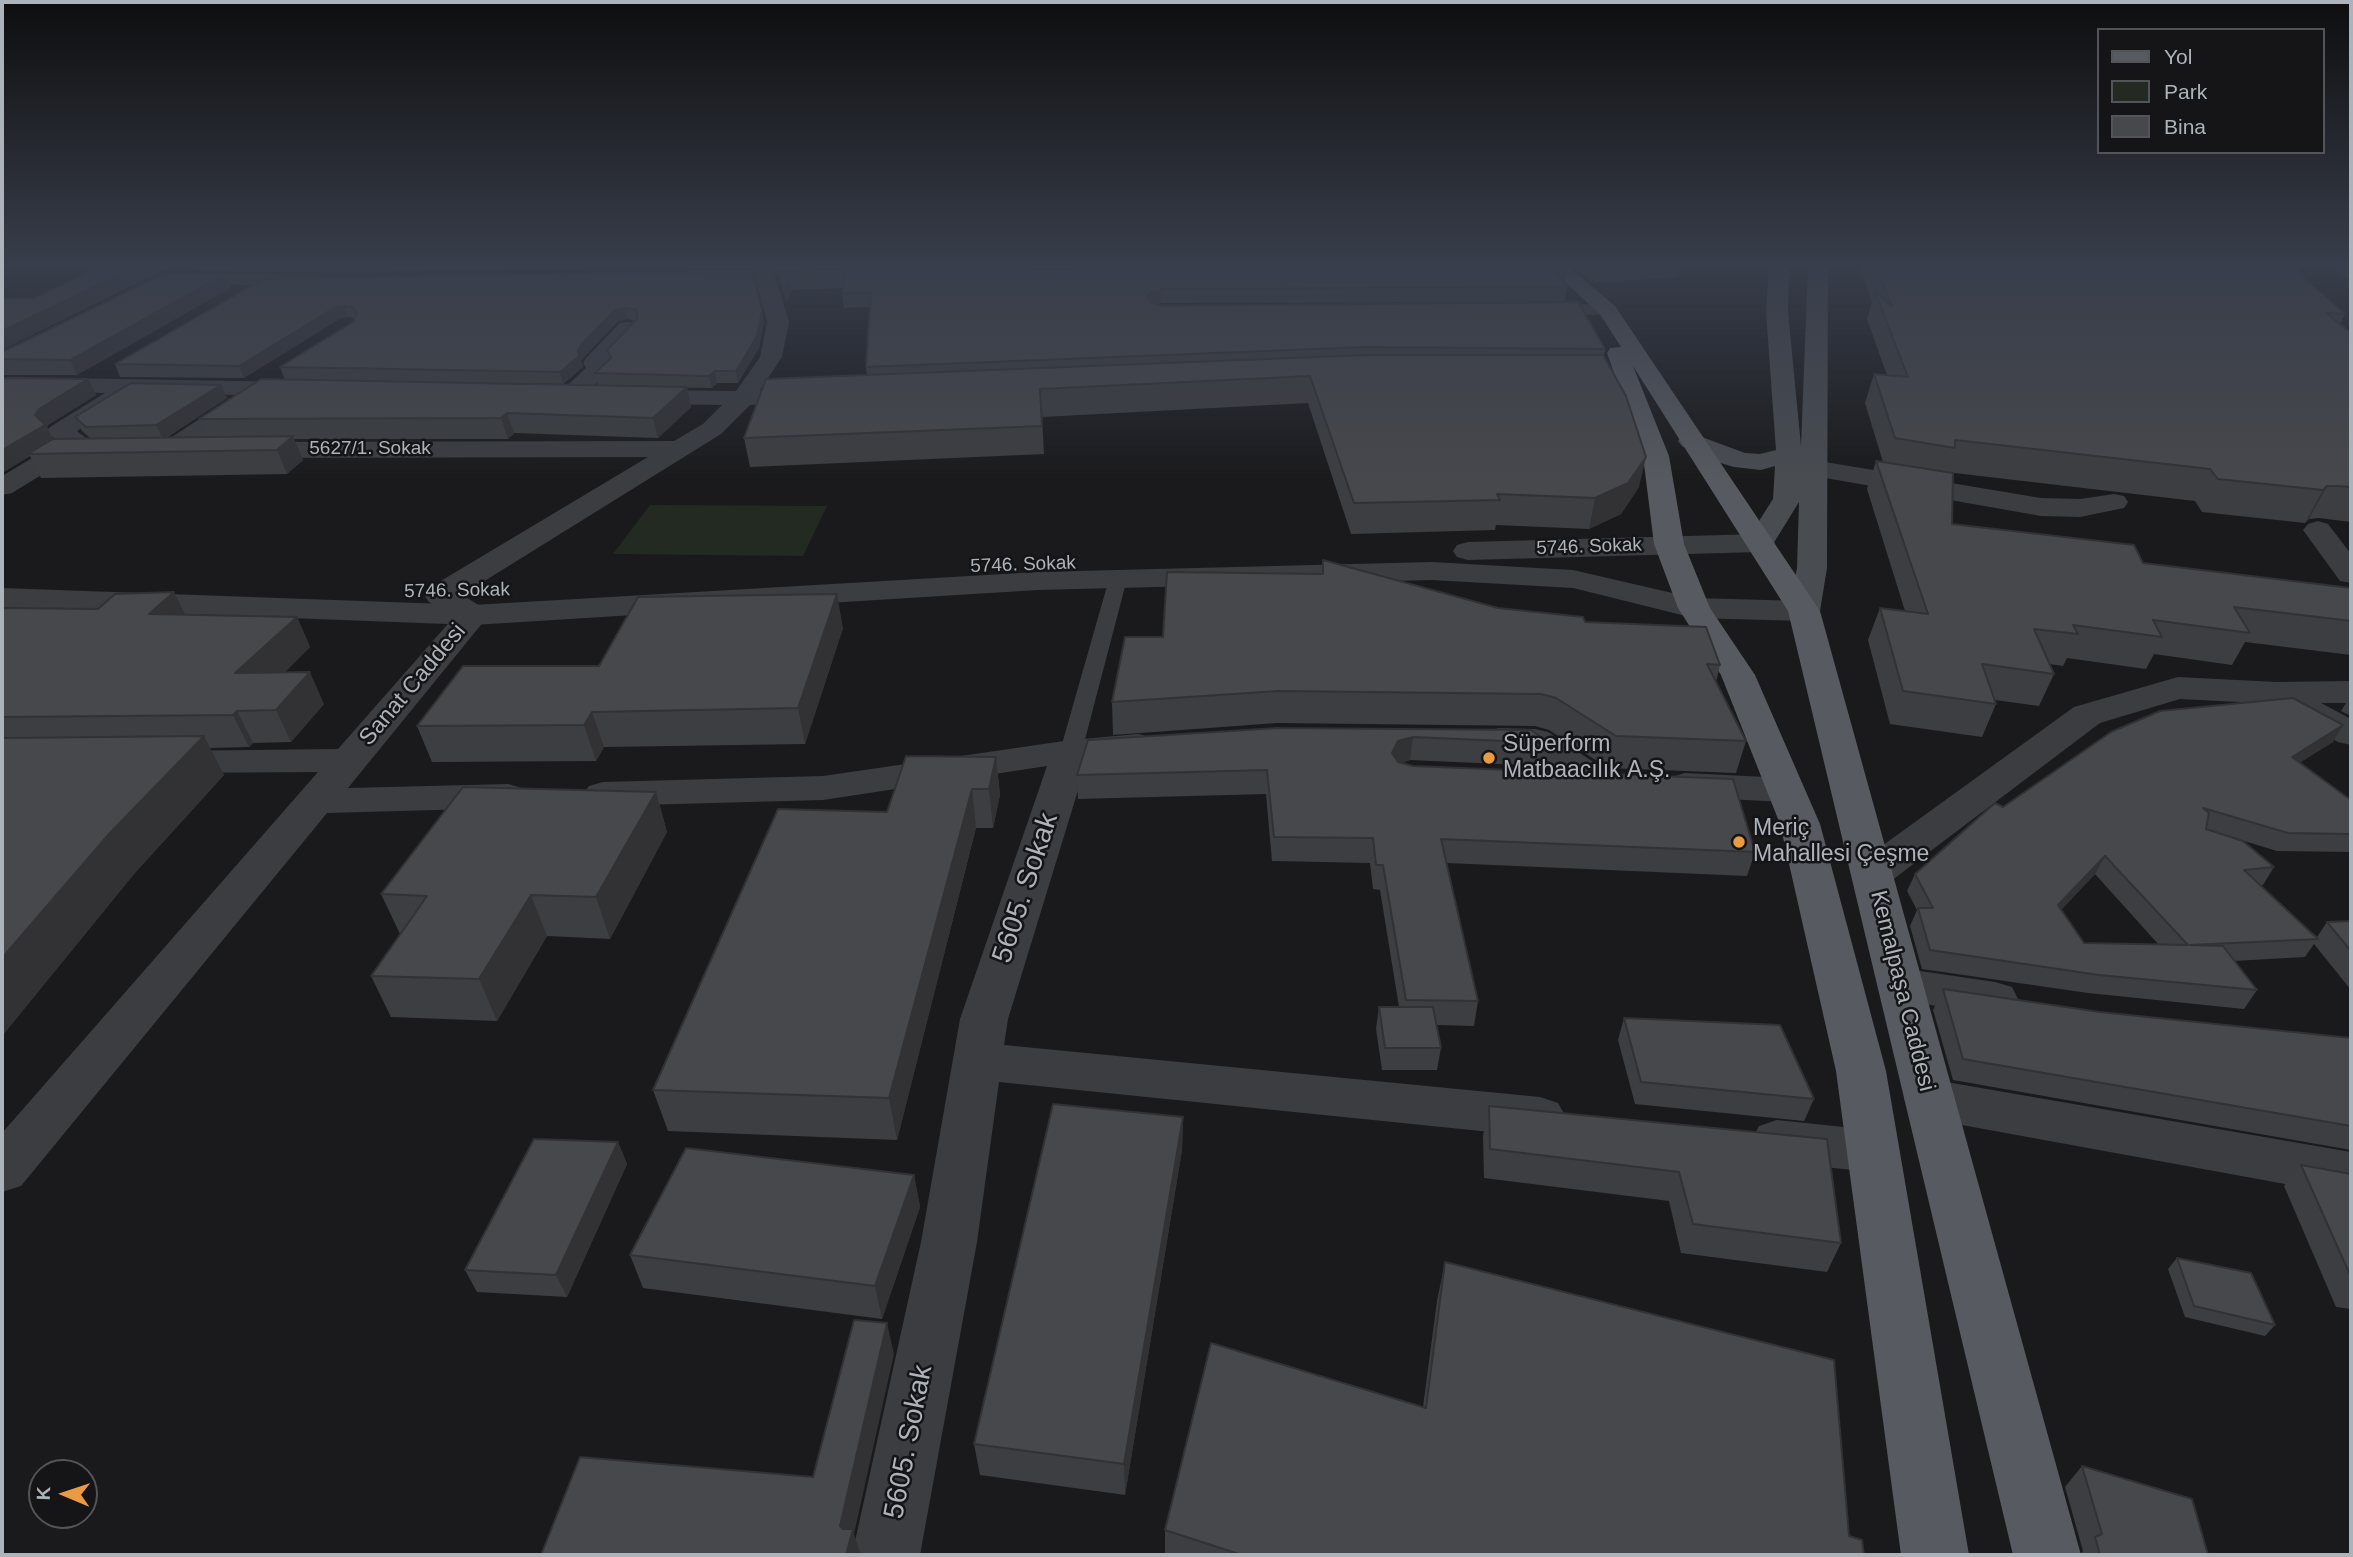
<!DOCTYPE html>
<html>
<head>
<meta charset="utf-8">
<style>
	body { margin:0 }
	#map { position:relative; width:2353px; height:1557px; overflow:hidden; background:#1a1a1c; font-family:Arial,sans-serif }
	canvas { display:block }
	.frame { position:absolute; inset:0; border:4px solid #adb3bb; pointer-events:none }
	.legend { position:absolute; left:2097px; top:28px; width:228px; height:126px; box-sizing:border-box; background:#151517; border:2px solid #525459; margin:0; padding:9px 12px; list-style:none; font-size:21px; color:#adb3bb }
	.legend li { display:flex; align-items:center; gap:14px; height:35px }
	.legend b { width:35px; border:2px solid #525459 }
	.north { position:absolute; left:28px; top:1459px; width:70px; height:70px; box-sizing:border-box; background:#151517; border:2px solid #525459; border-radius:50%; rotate:272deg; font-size:19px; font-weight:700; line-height:28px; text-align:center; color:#adb3bb }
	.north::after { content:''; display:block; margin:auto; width:24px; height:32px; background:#ec9a41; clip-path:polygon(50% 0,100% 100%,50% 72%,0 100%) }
</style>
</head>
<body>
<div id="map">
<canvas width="2353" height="1557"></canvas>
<div class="frame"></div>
<ul class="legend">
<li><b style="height:9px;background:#575a60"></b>Yol</li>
<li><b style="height:19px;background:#222a22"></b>Park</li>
<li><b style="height:19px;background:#47484c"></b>Bina</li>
</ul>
<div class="north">K</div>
</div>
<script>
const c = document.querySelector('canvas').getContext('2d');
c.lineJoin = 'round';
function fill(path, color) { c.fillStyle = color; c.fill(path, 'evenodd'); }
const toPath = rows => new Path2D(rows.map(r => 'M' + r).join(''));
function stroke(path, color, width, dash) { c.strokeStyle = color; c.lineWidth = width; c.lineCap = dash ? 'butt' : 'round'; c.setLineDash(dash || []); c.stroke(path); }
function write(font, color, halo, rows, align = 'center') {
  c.font = font + ' Arial,sans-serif'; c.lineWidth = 5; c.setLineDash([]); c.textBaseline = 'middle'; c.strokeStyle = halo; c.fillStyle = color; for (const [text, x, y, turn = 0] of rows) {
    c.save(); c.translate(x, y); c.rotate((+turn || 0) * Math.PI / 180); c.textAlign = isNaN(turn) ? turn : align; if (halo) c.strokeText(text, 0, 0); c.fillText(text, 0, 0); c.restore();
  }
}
const green = toPath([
	[650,505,827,506,803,556,613,554]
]);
const service = toPath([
	[1118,573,1127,579,1082,751,1079,756,1071,758,1063,756,1060,751,1109,579,1118,573]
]);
const minor = toPath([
	[755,266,775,266,774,273,789,322,782,357,760,390,809,389,818,391,821,396,818,401,750,405,721,434,462,595,484,608,489,615,348,788,508,784,522,788,528,796,522,804,508,808,327,813,21,1186,2,1192,2,1133,318,772,165,773,152,770,146,762,152,754,165,751,338,749,454,617,429,602,424,595,429,588,648,457,248,458,239,456,235,450,239,444,248,442,674,441,703,424,722,405,639,404,630,402,627,397,630,392,639,390,736,391,760,357,767,322,754,273,755,266],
	[176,273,316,275,323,277,326,281,323,285,316,287,169,283,166,279,169,275,176,273],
	[1608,304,1615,306,1618,310,1615,314,1530,317,1523,315,1519,311,1523,307,1530,305,1608,304],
	[628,322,636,323,639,328,607,362,612,368,608,373,577,401,568,403,559,401,556,396,586,368,583,363,586,358,620,323,628,322],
	[2,377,298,382,306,384,310,389,306,394,298,396,258,395,260,399,257,404,179,456,170,458,161,456,157,450,161,444,237,395,134,393,77,431,91,442,87,447,12,493,2,495,2,476,59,442,46,432,50,427,105,393,2,391,2,377],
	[1813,460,2041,498,2080,499,2114,494,2124,496,2128,502,2124,508,2080,517,2041,516,1803,474,1800,468,1803,462,1813,460],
	[2318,521,2328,524,2351,554,2351,583,2340,581,2303,530,2308,524,2318,521],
	[2178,677,2276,682,2351,681,2351,703,2321,703,2351,719,2351,745,2338,742,2282,711,2278,704,2180,699,2100,723,1887,884,1872,888,1857,884,1851,874,1857,864,2074,707,2178,677],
	[1499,728,1535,729,1548,732,1610,773,1615,781,1610,789,1596,793,1582,789,1526,751,1486,747,1480,739,1486,731,1499,728],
	[1138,734,1151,737,1157,745,1151,753,1087,761,1008,1019,1004,1045,1540,1097,1558,1103,1566,1117,1558,1131,1540,1137,999,1082,977,1242,920,1555,852,1555,921,1242,960,1019,1047,766,823,800,603,806,589,802,583,794,589,786,603,782,823,776,1071,740,1138,734],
	[1685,773,1786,778,1800,782,1805,790,1800,798,1786,802,1685,797,1671,793,1666,785,1671,777,1685,773],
	[1900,968,1995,982,2012,987,2018,999,2012,1011,1995,1016,1884,997,1877,985,1884,973,1900,968],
	[1929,1079,2351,1152,2351,1196,1929,1119,1911,1113,1904,1099,1911,1085,1929,1079],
	[1777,1120,1872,1130,1891,1136,1898,1151,1891,1166,1872,1172,1777,1162,1759,1156,1751,1141,1759,1126,1777,1120]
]);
const tertiary = toPath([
	[2336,266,2351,266,2351,279,2344,277,2336,266],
	[1760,534,1770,537,1775,543,1770,549,1760,552,1468,560,1457,557,1453,551,1457,545,1468,542,1760,534],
	[1432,562,1573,570,1694,598,1804,601,1815,604,1820,611,1815,618,1804,621,1694,618,1573,588,1432,580,1038,590,473,625,2,607,2,588,473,605,1038,572,1432,562]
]);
const secondary = toPath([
	[1769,266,1789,266,1788,312,1801,446,1808,266,1828,266,1827,568,1820,611,1815,618,1804,621,1793,618,1788,611,1797,568,1799,502,1770,549,1760,552,1750,549,1745,543,1773,499,1775,466,1761,470,1734,467,1704,458,1682,446,1678,441,1682,436,1691,433,1745,453,1760,454,1776,450,1766,312,1769,266]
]);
const primary = toPath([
	[1547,266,1568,266,1615,306,1820,611,2081,1555,2013,1555,1788,611,1633,366,1669,456,1684,544,1710,608,1755,675,1820,824,1886,1071,1969,1555,1901,1555,1836,1071,1780,824,1721,675,1678,608,1654,544,1643,456,1607,353,1610,348,1621,347,1600,314,1547,266]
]);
const wall = toPath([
	[197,266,631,266,323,273,199,271],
	[776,266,882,266,777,271],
	[1036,266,1095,266,1041,268],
	[1572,266,1679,266,1676,277,1592,283],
	[1859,266,2300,266,2301,267,2298,273,2345,314,2340,324,2351,333,2351,522,2319,518,2309,519,2305,523,2202,512,2195,501,1946,472,1952,524,2143,563,2351,588,2351,655,2245,642,2232,665,2154,654,2146,669,2067,658,2063,666,2050,664,2054,674,2039,706,1995,700,1996,704,1982,737,1890,724,1868,640,1880,608,1905,611,1867,489,1876,461,1883,462,1865,403,1874,374,1887,375,1867,319,1872,302],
	[752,271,764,322,759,348,738,383,717,383,712,388,598,386,595,373,610,359,607,350,636,321,628,319,618,321,584,357,581,361,583,367,563,384,285,380,280,367,353,322,355,318,348,317,339,319,244,378,120,377,115,364,264,279],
	[1038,272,1564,284,1567,287,1565,302,1161,303,1157,305,1605,349,1604,356,1639,487,1621,514,1589,529,1496,525,1495,530,1351,534,1308,403,1042,417,1044,454,750,467,744,438,867,375,866,367,870,307,844,308,842,294,843,288,792,290,786,302,779,273],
	[225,274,230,288,77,375,2,375,2,352],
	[88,379,96,395,48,425,47,427,53,439,91,439,82,431,75,417,221,385,227,398,166,438,207,437,199,419,687,387,691,407,658,438,514,433,508,439,294,439,303,460,287,474,41,478,30,456,2,473],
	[1323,560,1498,608,1585,622,1720,665,1716,682,1746,741,1736,773,1608,768,1549,730,1535,726,1277,723,1113,735,1112,702,1163,637,1322,574],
	[174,592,186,615,297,617,310,647,284,673,324,704,291,742,253,743,249,747,210,748,224,775,134,874,2,1036,2,608,98,609],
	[843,628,805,744,604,747,596,761,432,762,417,726,599,666],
	[2351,695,2351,716,2341,711],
	[2343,725,2333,742,2300,762,2348,798,2351,799,2351,852,2277,851,2218,833,2274,867,2263,885,2260,885,2317,937,2327,922,2351,921,2351,990,2314,944,2305,957,2234,961,2257,990,2244,1009,2088,993,1922,969,1910,926,1917,910,1907,891,1915,874,2003,807],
	[2095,874,2159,945,2084,943,2061,910],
	[1278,728,1549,743,1544,766,1410,760,1401,763,1755,852,1747,876,1447,863,1478,1001,1474,1026,1436,1025,1441,1048,1437,1070,1382,1070,1376,1029,1379,1007,1399,1007,1380,890,1373,889,1370,863,1272,861,1266,794,1078,799,1077,775],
	[996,757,1000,795,993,828,976,828,897,1140,668,1131,653,1090,887,812],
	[656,792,667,832,610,939,547,936,497,1021,391,1017,371,976,400,934,381,894],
	[1943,989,2100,1012,2351,1038,2351,1150,1953,1080,1933,1010],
	[1624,1018,1814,1099,1804,1121,1635,1104,1618,1040],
	[1489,1106,1827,1139,1841,1243,1827,1272,1681,1253,1669,1201,1484,1178,1483,1136],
	[1183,1117,1182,1150,1125,1495,980,1475,974,1444],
	[618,1142,627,1164,567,1297,477,1292,465,1270],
	[2301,1165,2351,1174,2351,1309,2336,1307,2284,1186],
	[914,1175,920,1207,882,1319,643,1288,630,1255],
	[2177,1258,2275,1325,2265,1336,2185,1317,2168,1269],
	[1445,1262,1849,1536,1864,1555,1165,1555,1165,1530,1423,1407,1437,1301],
	[2082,1466,2208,1555,2079,1555,2083,1551,2065,1487]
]);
const shadedWall = toPath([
	[138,266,172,266,2,350,2,331],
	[1636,266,1679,266,1676,277,1592,283,1595,269],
	[1567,271,1564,285,1555,272],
	[225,274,230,288,77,375,70,360],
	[790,276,792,290,786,302,783,288],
	[1161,289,1161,303,1152,306,1147,297,1152,292],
	[344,306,348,317,339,319,244,378,239,366,334,308],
	[626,308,628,319,618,321,584,357,581,361,583,367,563,384,560,372,581,345,615,310],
	[762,311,764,322,759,348,738,383,736,371],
	[715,371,717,383,712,388,709,376],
	[88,379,96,395,48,425,47,427,54,442,28,454,30,456,2,473,2,450,39,409],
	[221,385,227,398,163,439,156,425],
	[687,387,691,407,658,438,653,418],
	[507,413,514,433,508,439,501,418],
	[293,436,303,460,287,474,277,450],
	[1646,457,1639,487,1621,514,1589,529,1595,498],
	[2327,486,2309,519,2305,523,2323,490],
	[174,592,189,622,149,614],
	[837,594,843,628,805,744,798,708],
	[297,617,310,647,250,705,235,673],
	[310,672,324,704,291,742,276,710],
	[237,711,253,743,249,747,233,715],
	[592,712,604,747,596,761,584,725],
	[2343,725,2333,742,2282,774,2292,757],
	[204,736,224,775,134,874,2,1036,2,958,109,834],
	[1413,737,1410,760,1395,764,1392,753,1398,741],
	[996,757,1000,795,993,828,989,789],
	[972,789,976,828,897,1140,889,1098],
	[656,792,667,832,610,939,596,897],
	[2105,856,2095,874,2049,923,2058,905],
	[531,895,547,936,497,1021,479,979],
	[1183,1117,1182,1150,1125,1495,1124,1464],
	[618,1142,627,1164,567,1297,556,1275],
	[914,1175,920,1207,882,1319,875,1286],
	[887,1323,894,1354,854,1534,861,1555,846,1555,840,1526]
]);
const building = toPath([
	[102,266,138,266,2,331,2,298,33,299,102,266],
	[953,266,1021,266,1038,272,1182,266,1561,266,1567,271,1555,272,1567,287,1161,289,1152,292,1147,297,1152,303,1161,306,1578,302,1605,349,1365,347,866,367,871,292,842,294,845,274,790,276,783,288,779,273,953,266],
	[1591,266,1636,266,1595,269,1591,266],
	[1876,266,2290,266,2345,314,2326,313,2351,333,2351,487,2337,486,2327,486,2323,490,2218,479,2210,469,1955,440,1955,448,1895,438,1874,374,1908,377,1875,292,1892,306,1876,266],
	[752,271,762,311,757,336,736,371,715,371,709,376,595,373,611,358,607,350,638,318,636,310,626,308,615,310,581,345,578,350,579,356,560,372,280,367,353,322,357,313,352,307,344,306,334,308,239,366,115,364,264,279,752,271],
	[165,274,225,274,70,360,2,359,2,352,165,274],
	[1366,355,1603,355,1626,396,1646,457,1628,483,1595,498,1497,494,1500,500,1354,503,1310,376,1040,389,1042,426,744,438,766,379,1366,355],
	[2,378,88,379,39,409,35,415,45,425,2,450,2,378],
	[261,379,687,387,653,418,507,413,501,418,199,419,261,379],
	[131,383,221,385,156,425,86,427,75,417,131,383],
	[293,436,277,450,28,454,53,439,293,436],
	[1876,461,1953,473,1952,524,2134,545,2143,563,2351,588,2351,621,2234,607,2250,633,2153,620,2162,637,2073,625,2078,634,2034,629,2054,674,1982,664,1996,704,1903,691,1880,608,1928,614,1876,461],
	[1323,560,1498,608,1583,617,1585,622,1706,627,1720,665,1707,664,1746,741,1616,736,1556,698,1541,694,1279,691,1112,702,1125,637,1163,637,1167,572,1323,574,1323,560],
	[174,592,149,614,297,617,235,673,310,672,276,710,237,711,233,715,2,717,2,608,98,609,115,594,174,592],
	[837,594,798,708,592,712,584,725,417,726,463,666,599,666,638,597,837,594],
	[2293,698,2343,725,2292,757,2348,798,2351,799,2351,834,2288,833,2203,808,2209,813,2206,829,2243,841,2274,867,2244,870,2318,939,2190,945,2223,946,2257,990,2099,975,1930,950,1918,908,1933,908,1915,874,1995,803,2003,807,2111,732,2160,711,2293,698],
	[2105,856,2188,945,2084,943,2058,905,2105,856],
	[1278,728,1531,730,1549,743,1413,737,1398,741,1392,753,1398,762,1413,766,1733,779,1755,852,1441,839,1478,1001,1406,1000,1383,865,1376,865,1373,838,1274,837,1267,770,1077,775,1088,740,1278,728],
	[204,736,109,834,2,958,2,738,204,736],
	[906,756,996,757,989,789,972,789,889,1098,653,1090,778,809,887,812,906,756],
	[463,787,656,792,596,897,531,895,479,979,371,976,427,896,381,894,463,787],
	[2351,921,2351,951,2327,922,2351,921],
	[1943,989,2100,1012,2351,1038,2351,1126,1963,1059,1943,989],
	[1379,1007,1433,1007,1441,1048,1385,1048,1379,1007],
	[1624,1018,1780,1025,1814,1099,1641,1082,1624,1018],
	[1053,1104,1183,1117,1124,1464,974,1444,1053,1104],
	[1489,1106,1827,1139,1841,1243,1693,1224,1679,1172,1490,1149,1489,1106],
	[534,1139,618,1142,556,1275,465,1270,534,1139],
	[686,1148,914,1175,875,1286,630,1255,686,1148],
	[2301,1165,2351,1174,2351,1277,2301,1165],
	[2177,1258,2251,1273,2275,1325,2194,1306,2177,1258],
	[1445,1262,1834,1360,1849,1536,1862,1540,1864,1555,1242,1555,1165,1530,1211,1343,1426,1408,1445,1262],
	[854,1320,887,1323,840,1526,843,1529,853,1529,846,1555,541,1555,580,1457,813,1477,854,1320],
	[2082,1466,2192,1499,2208,1555,2100,1555,2095,1537,2102,1534,2082,1466]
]);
const markers = [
	[1489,758,7,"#ec9a41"],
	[1739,842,7,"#ec9a41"]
];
const farStreetnames = [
	["5627/1. Sokak",370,449],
	["5746. Sokak",1589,547,-2],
	["5746. Sokak",1023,565,-2],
	["5746. Sokak",457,591,-1]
];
const streetNames = [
	["Sanat Caddesi",413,685,-50],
	["Kemalpaşa Caddesi",1902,991,76]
];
const poiNames = [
	["Süperform",1503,745],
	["Matbaacılık A.Ş.",1503,771],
	["Meriç",1753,829],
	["Mahallesi Çeşme",1753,855]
];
const nearStreetnames = [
	["5605. Sokak",1026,888,-72],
	["5605. Sokak",909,1442,-79]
];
fill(green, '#222a22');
fill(service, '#3b3d41');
fill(minor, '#3b3d41');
fill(tertiary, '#3b3d41');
fill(secondary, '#494c51');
fill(primary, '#575a60');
fill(wall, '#3d3e41');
fill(shadedWall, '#323235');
fill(building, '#47484c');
stroke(building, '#323235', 2);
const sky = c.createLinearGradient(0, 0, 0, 484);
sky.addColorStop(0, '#0e0e0f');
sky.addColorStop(0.55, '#383e4b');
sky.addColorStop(1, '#383e4b00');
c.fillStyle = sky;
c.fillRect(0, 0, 2353, 484);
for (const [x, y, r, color] of markers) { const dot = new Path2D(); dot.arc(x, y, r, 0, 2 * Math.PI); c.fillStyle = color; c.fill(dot); stroke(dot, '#151517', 2.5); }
write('19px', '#adb3bb', '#151517', farStreetnames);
write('23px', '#adb3bb', '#151517', streetNames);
write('23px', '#adb3bb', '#151517', poiNames, 'left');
write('28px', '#adb3bb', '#151517', nearStreetnames);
</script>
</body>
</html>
